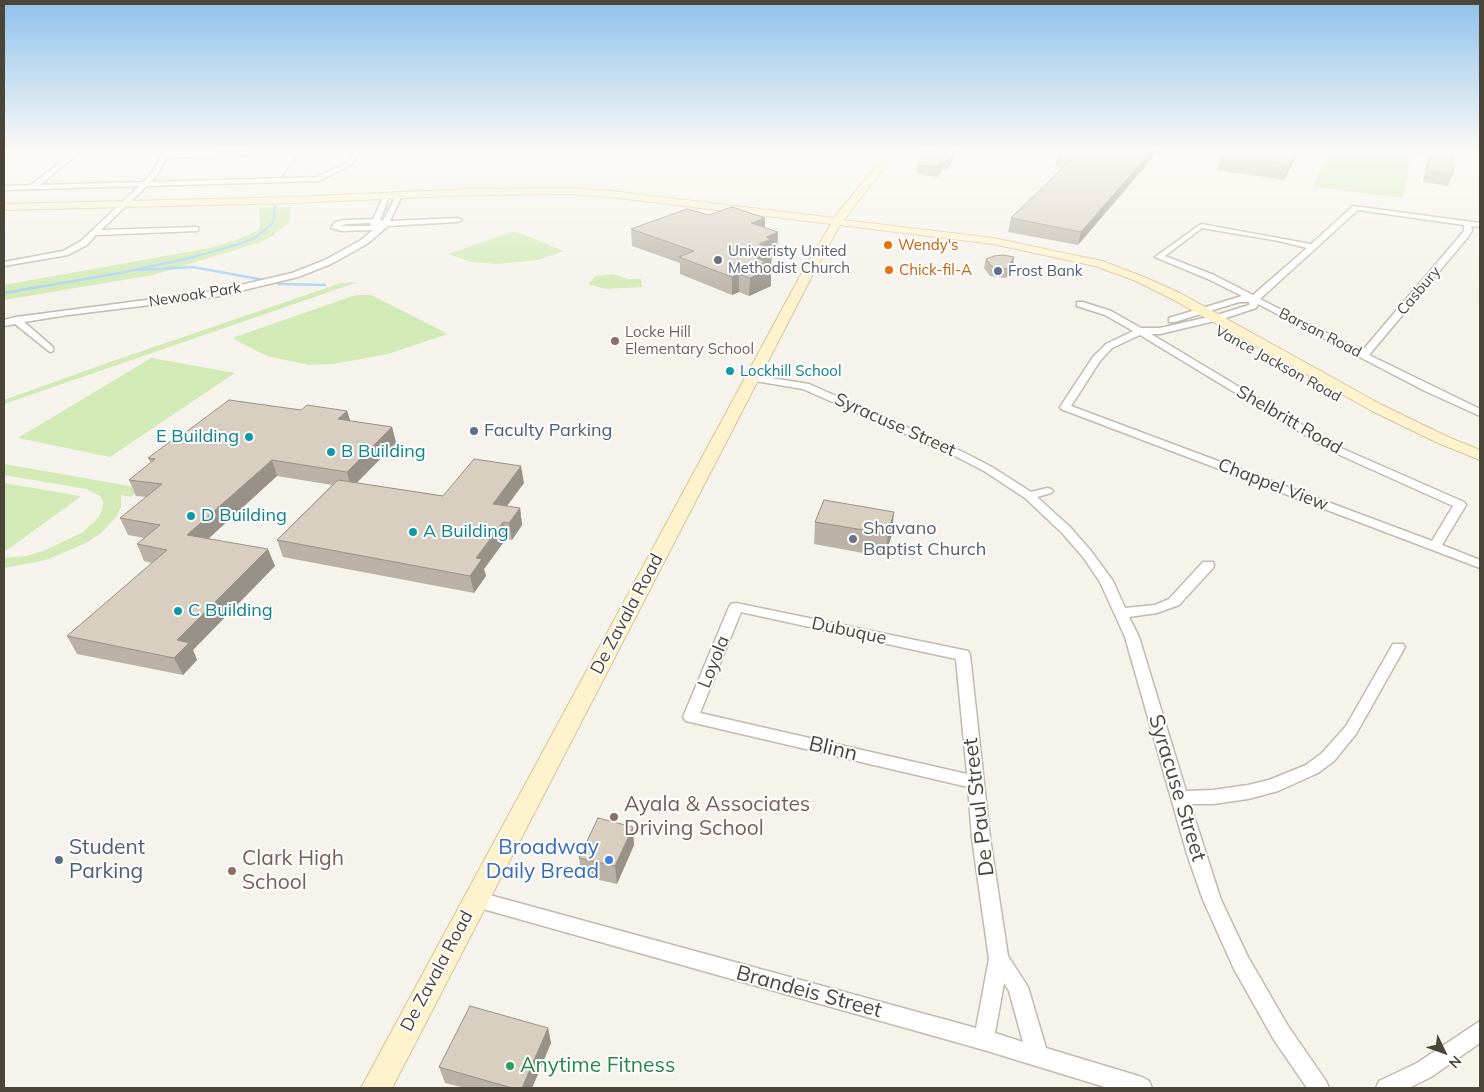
<!DOCTYPE html>
<html>
<head>
<meta charset="utf-8">
<style>
	body { margin:0 }
	#map { position:relative; width:1484px; height:1092px; overflow:hidden; background:#f6f3ec; font-family:Mulish,sans-serif }
	canvas { display:block }
	.frame { position:absolute; inset:0; border:5px solid #4b4439; pointer-events:none }
	.north { position:absolute; left:1419px; top:1027px; width:50px; height:50px; -webkit-text-stroke:4px #fff; paint-order:stroke; rotate:132deg; font-size:14px; font-weight:700; line-height:20px; text-align:center; color:#4b4439 }
	.north::after { content:''; display:block; margin:auto; width:18px; height:22px; background:#4b4439; clip-path:polygon(50% 0,100% 100%,50% 72%,0 100%) }
</style>
</head>
<body>
<div id="map">
<canvas width="1484" height="1092"></canvas>
<div class="frame"></div>
<div class="north">N</div>
</div>
<script>
const c = document.querySelector('canvas').getContext('2d');
c.lineJoin = 'round';
function fill(path, color) { c.fillStyle = color; c.fill(path, 'evenodd'); }
const toPath = rows => new Path2D(rows.map(r => 'M' + r).join(''));
function stroke(path, color, width, dash) { c.strokeStyle = color; c.lineWidth = width; c.lineCap = dash ? 'butt' : 'round'; c.setLineDash(dash || []); c.stroke(path); }
function write(font, color, halo, rows, align = 'center') {
  c.font = font + ' Mulish,sans-serif'; c.lineWidth = 4; c.setLineDash([]); c.textBaseline = 'middle'; c.strokeStyle = halo; c.fillStyle = color; for (const [text, x, y, turn = 0] of rows) {
    c.save(); c.translate(x, y); c.rotate((+turn || 0) * Math.PI / 180); c.textAlign = isNaN(turn) ? turn : align; if (halo) c.strokeText(text, 0, 0); c.fillText(text, 0, 0); c.restore();
  }
}
const green = toPath([
	[1330,149,1367,149,1411,154,1403,198,1313,187],
	[291,207,289,222,271,237,258,243,153,275,4,300,4,285,209,248,236,240,259,230,260,222,259,208],
	[511,232,517,232,564,251,538,260,497,264,471,262,448,254],
	[613,274,628,279,641,279,642,287,605,289,588,284,596,276],
	[358,282,4,404,4,400,110,362,341,283],
	[356,295,371,295,448,334,388,354,333,364,309,365,267,356,232,338],
	[151,358,235,373,110,457,18,438],
	[4,464,141,488,131,497,121,495,121,507,116,517,101,533,86,543,46,560,4,568,4,558,26,556,46,550,83,532,98,518,102,511,103,502,100,496,86,489,4,475],
	[4,483,80,496,80,497,7,550,4,549]
]);
const streamFar1 = toPath([
	[281,178,302,149],
	[190,258,239,244,256,237,273,223,275,206]
]);
const stream = toPath([
	[140,270,193,267,264,280],
	[278,284,325,285],
	[4,293,120,273,195,257]
]);
const minor = toPath([
	[78,149,84,149,40,185,143,182,151,174,165,149,171,149,168,154,246,152,250,149,256,149,248,156,166,158,157,175,151,182,317,177,345,164,351,157,355,149,361,149,357,158,349,166,318,181,147,186,101,230,195,227,198,227,198,231,96,235,87,245,68,255,4,266,4,262,63,251,81,241,139,186,4,190,4,186,31,185,78,149],
	[387,193,390,195,380,220,383,221,396,195,399,193,402,195,390,221,458,218,462,220,458,222,388,226,367,244,331,264,298,277,215,297,68,315,24,322,53,347,53,351,50,352,15,324,4,326,4,320,16,317,215,291,292,273,325,260,361,240,373,230,342,231,331,228,335,222,346,220,373,219,384,195,387,193],
	[371,223,370,226,340,226,346,224,371,223],
	[1353,206,1480,223,1480,227,1471,226,1472,231,1468,237,1369,355,1480,409,1480,416,1425,391,1258,304,1256,308,1223,319,1160,334,1151,334,1341,448,1464,502,1466,505,1442,545,1480,560,1480,568,1061,409,1060,407,1093,357,1106,344,1133,331,1105,315,1077,306,1077,302,1083,302,1111,311,1141,328,1160,328,1217,315,1249,305,1249,302,1239,302,1175,322,1169,322,1169,318,1242,296,1208,279,1155,257,1201,224,1311,244,1353,206],
	[1358,210,1464,225,1464,231,1362,351,1260,299,1358,210],
	[1202,228,1279,241,1307,248,1253,295,1214,275,1165,256,1202,228],
	[1140,335,1333,452,1453,506,1432,541,1071,406,1100,361,1112,348,1140,335],
	[752,375,809,384,963,452,992,467,1031,492,1047,488,1051,489,1053,491,1051,493,1037,497,1070,527,1091,551,1113,581,1125,608,1155,605,1169,599,1203,562,1213,562,1214,565,1213,568,1179,605,1157,613,1129,617,1139,637,1186,791,1213,790,1248,785,1269,780,1306,765,1322,753,1346,726,1393,644,1403,644,1405,647,1356,734,1334,761,1318,773,1278,791,1248,799,1213,804,1190,804,1221,900,1248,957,1288,1026,1326,1081,1329,1088,1307,1088,1274,1040,1234,969,1203,900,1187,854,1125,637,1100,582,1083,557,1062,533,1025,498,984,471,955,456,803,389,749,380,749,376,752,375],
	[736,603,968,651,970,655,990,838,1008,956,1028,987,1046,1048,1142,1077,1149,1081,1152,1088,1108,1088,984,1050,469,905,466,899,469,893,475,891,976,1028,989,959,972,838,968,787,686,721,683,717,729,607,731,604,736,603],
	[741,612,956,659,967,774,700,713,741,612],
	[1004,983,1009,991,1023,1042,995,1033,1004,983],
	[1480,1021,1480,1043,1431,1077,1409,1088,1376,1088,1379,1081,1417,1063,1480,1021]
]);
const secondary = toPath([
	[890,149,898,149,844,220,993,238,1102,261,1144,277,1180,293,1382,405,1448,437,1480,450,1480,460,1438,443,1372,411,1172,299,1136,281,1095,266,993,244,840,225,811,278,392,1088,361,1088,799,278,831,224,611,197,570,194,470,195,293,203,4,210,4,204,293,197,470,189,570,188,611,191,834,218,890,149],
	[1402,149,1429,149,1480,153,1480,159,1406,152,1402,149]
]);
const motorway = toPath([
	[1403,149,1422,149,1423,150,1417,153,1405,151,1403,149]
]);
const wall = toPath([
	[933,149,959,149,947,170,942,169,937,177,916,174,917,165],
	[1160,149,1078,245,1008,232,1011,218,1062,168,1055,167,1057,156],
	[1226,149,1299,149,1296,157,1284,180,1217,170,1221,155],
	[1430,152,1453,174,1448,186,1423,182,1426,164],
	[709,215,765,218,765,228,778,232,777,249,772,252,771,266,768,267,771,286,749,296,739,292,732,295,680,274,680,263,632,246,631,229],
	[986,259,1013,266,1006,278,990,276,984,268],
	[347,411,350,421,392,427,396,443,357,483,443,496,524,483,506,506,520,508,522,525,512,540,506,539,484,569,486,576,474,593,283,557,277,540,332,485,277,476,208,538,275,566,193,650,197,660,183,675,77,654,67,636,152,563,144,561,137,544,144,538,128,535,120,518,146,497,136,496,129,480,151,463,148,458,178,438],
	[815,522,892,534,885,557,814,544],
	[634,845,617,884,582,876,579,858],
	[548,1028,551,1043,532,1088,465,1088,445,1083,439,1067]
]);
const shadedWall = toPath([
	[955,149,959,149,947,170,948,160],
	[1153,149,1160,149,1078,245,1081,232],
	[1298,149,1299,149,1296,157,1284,180,1289,165],
	[943,160,942,169,937,177,938,167],
	[765,218,765,235,751,223],
	[778,232,777,249,772,252,771,266,766,268,771,268,771,286,749,296,750,278,752,256,759,244,766,237],
	[1014,257,1013,266,1006,278,1007,269],
	[739,274,739,292,732,295,732,277],
	[347,411,352,426,338,419],
	[392,427,396,443,351,488,347,472],
	[272,460,277,476,194,552,187,535],
	[521,466,524,483,496,521,493,504],
	[520,508,522,525,512,540,509,523],
	[894,512,892,534,885,557,888,534],
	[503,522,506,539,484,569,486,576,474,593,470,576,476,558],
	[268,549,275,566,193,650,197,660,183,675,174,658,177,640],
	[633,827,634,845,617,884,615,866],
	[548,1028,551,1043,532,1088,522,1088]
]);
const building = toPath([
	[933,149,955,149,948,160,943,160,938,167,917,165,925,151,931,152,933,149],
	[1064,149,1153,149,1081,232,1011,218,1073,158,1057,156,1064,149],
	[1226,149,1298,149,1289,165,1221,155,1226,149],
	[1430,152,1454,156,1453,174,1428,170,1430,152],
	[732,207,765,218,751,223,778,232,766,237,771,239,759,244,772,248,752,256,766,262,760,264,771,268,750,278,739,274,732,277,679,257,694,251,631,229,687,209,709,215,732,207],
	[1003,255,1014,257,1007,269,992,267,986,259,994,256,1003,255],
	[229,400,301,410,307,405,347,411,338,419,392,427,347,472,272,460,187,535,268,549,177,640,189,643,174,658,67,636,167,550,137,544,160,525,120,518,162,484,129,480,155,459,148,458,175,438,178,438,229,400],
	[474,459,521,466,493,504,520,508,509,523,503,522,476,558,482,559,470,576,277,540,338,480,443,496,474,459],
	[824,500,894,512,888,534,815,522,824,500],
	[598,818,633,827,615,866,579,858,598,818],
	[470,1006,548,1028,522,1088,512,1088,439,1067,470,1006]
]);
const markers = [
	[888,245,5,"#e8710a"],
	[718,260,5,"#6b7280"],
	[889,270,5,"#e8710a"],
	[998,271,5,"#5c6f8a"],
	[615,341,5,"#8d6e63"],
	[730,371,5,"#0f9aa8"],
	[474,431,5,"#5c6f8a"],
	[249,437,5,"#0f9aa8"],
	[331,452,5,"#0f9aa8"],
	[191,516,5,"#0f9aa8"],
	[413,532,5,"#0f9aa8"],
	[853,539,5,"#6b7280"],
	[178,611,5,"#0f9aa8"],
	[614,817,5,"#8d6e63"],
	[59,860,5,"#5c6f8a"],
	[609,860,5,"#3f7fe0"],
	[232,871,5,"#8d6e63"],
	[510,1066,5,"#2e9e5b"]
];
const farFoodnames = [
	["Wendy's",898,245],
	["Chick-fil-A",899,270]
];
const farWorshipnames = [
	["Univeristy United",728,251],
	["Methodist Church",728,268]
];
const farServicenames = [
	["Frost Bank",1008,271]
];
const farStreetnames = [
	["Casbury",1419,291,-50],
	["Newoak Park",195,295,-9],
	["Barsan Road",1320,333,27],
	["Vance Jackson Road",1278,364,29]
];
const farEducationnames = [
	["Locke Hill",625,332],
	["Elementary School",625,349]
];
const farCulturenames = [
	["Lockhill School",740,371]
];
const streetNames = [
	["Shelbritt Road",1289,420,30],
	["Syracuse Street",895,425,24],
	["Chappel View",1273,485,21],
	["De Zavala Road",627,614,-62],
	["Dubuque",849,631,12],
	["Loyola",714,662,-68],
	["De Zavala Road",437,971,-62]
];
const serviceNames = [
	["Faculty Parking",484,431]
];
const cultureNames = [
	["E Building",239,437,"right"],
	["B Building",341,452],
	["D Building",201,516],
	["A Building",423,532],
	["C Building",188,611]
];
const worshipNames = [
	["Shavano",863,529],
	["Baptist Church",863,550]
];
const nearStreetnames = [
	["Blinn",833,749,13],
	["Syracuse Street",1177,788,73],
	["De Paul Street",979,807,-97],
	["Brandeis Street",809,992,15]
];
const nearEducationnames = [
	["Ayala & Associates",624,805],
	["Driving School",624,829],
	["Clark High",242,859],
	["School",242,883]
];
const nearServicenames = [
	["Student",69,848],
	["Parking",69,872]
];
const nearShopnames = [
	["Broadway",599,848],
	["Daily Bread",599,872]
];
const nearLeisurenames = [
	["Anytime Fitness",520,1066]
];
fill(green, '#d2eab5');
stroke(streamFar1, '#a9d4f2', 2);
stroke(stream, '#a9d4f2', 2.5);
stroke(minor, '#c2bbae', 3);
stroke(secondary, '#d6c79b', 2);
stroke(motorway, '#e0a43c', 3);
fill(minor, '#fff');
fill(secondary, '#fff3cd');
fill(motorway, '#ffcf6e');
fill(wall, '#bab2a6');
fill(shadedWall, '#979187');
fill(building, '#d8cfc1');
stroke(building, '#979187', 1);
const sky = c.createLinearGradient(0, 0, 0, 301);
sky.addColorStop(0, '#8fc1ec');
sky.addColorStop(0.5, '#fbfaf6');
sky.addColorStop(1, '#fbfaf600');
c.fillStyle = sky;
c.fillRect(0, 0, 1484, 301);
for (const [x, y, r, color] of markers) { const dot = new Path2D(); dot.arc(x, y, r, 0, 2 * Math.PI); c.fillStyle = color; c.fill(dot); stroke(dot, '#fff', 2); }
write('15px', '#c56008', '#fff', farFoodnames, 'left');
write('15px', '#5b616d', '#fff', farWorshipnames, 'left');
write('15px', '#4e5e75', '#fff', farServicenames, 'left');
write('15px', '#4b4439', '#fff', farStreetnames);
write('15px', '#785e54', '#fff', farEducationnames, 'left');
write('15px', '#0d838f', '#fff', farCulturenames, 'left');
write('18px', '#4b4439', '#fff', streetNames);
write('18px', '#4e5e75', '#fff', serviceNames, 'left');
write('18px', '#0d838f', '#fff', cultureNames, 'left');
write('18px', '#5b616d', '#fff', worshipNames, 'left');
write('21px', '#4b4439', '#fff', nearStreetnames);
write('21px', '#785e54', '#fff', nearEducationnames, 'left');
write('21px', '#4e5e75', '#fff', nearServicenames, 'left');
write('21px', '#366cbe', '#fff', nearShopnames, 'right');
write('21px', '#27864d', '#fff', nearLeisurenames, 'left');
</script>
</body>
</html>
